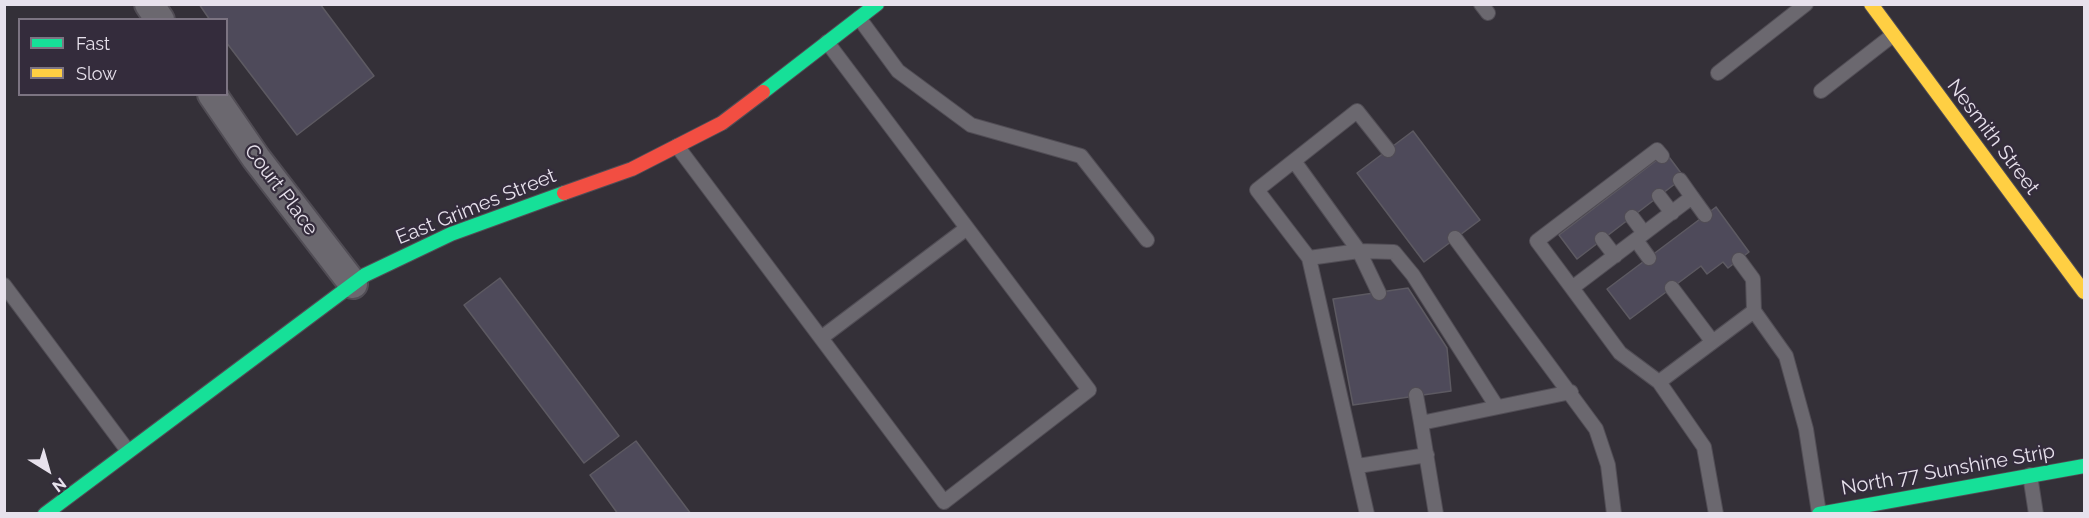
<!DOCTYPE html>
<html>
<head>
<meta charset="utf-8">
<style>
	body { margin:0 }
	#map { position:relative; width:2089px; height:518px; overflow:hidden; background:#343038; font-family:Raleway,sans-serif }
	canvas { display:block }
	.frame { position:absolute; inset:0; border:6px solid #e7e1ec; pointer-events:none }
	.legend { position:absolute; left:18px; top:18px; width:210px; height:78px; box-sizing:border-box; background:#342c3c; border:2px solid #7c7482; margin:0; padding:8px 10px; list-style:none; font-size:18px; color:#e7e1ec }
	.legend li { display:flex; align-items:center; gap:12px; height:30px }
	.legend b { width:30px; border:2px solid #7c7482 }
	.north { position:absolute; left:18px; top:440px; width:60px; height:60px; -webkit-text-stroke:4px #342c3c; paint-order:stroke; rotate:143deg; font-size:16px; font-weight:700; line-height:24px; text-align:center; color:#e7e1ec }
	.north::after { content:''; display:block; margin:auto; width:21px; height:27px; background:#e7e1ec; clip-path:polygon(50% 0,100% 100%,50% 72%,0 100%) }
</style>
</head>
<body>
<div id="map">
<canvas width="2089" height="518"></canvas>
<div class="frame"></div>
<ul class="legend">
<li><b style="height:8px;background:#16e098"></b>Fast</li>
<li><b style="height:8px;background:#ffcf43"></b>Slow</li>
</ul>
<div class="north">N</div>
</div>
<script>
const c = document.querySelector('canvas').getContext('2d');
c.lineJoin = 'round';
function fill(path, color) { c.fillStyle = color; c.fill(path, 'evenodd'); }
const toPath = rows => new Path2D(rows.map(r => 'M' + r).join(''));
function stroke(path, color, width, dash) { c.strokeStyle = color; c.lineWidth = width; c.lineCap = dash ? 'butt' : 'round'; c.setLineDash(dash || []); c.stroke(path); }
function write(font, color, halo, rows, align = 'center') {
  c.font = font + ' Raleway,sans-serif'; c.lineWidth = 4.5; c.setLineDash([]); c.textBaseline = 'middle'; c.strokeStyle = halo; c.fillStyle = color; for (const [text, x, y, turn = 0] of rows) {
    c.save(); c.translate(x, y); c.rotate((+turn || 0) * Math.PI / 180); c.textAlign = isNaN(turn) ? turn : align; if (halo) c.strokeText(text, 0, 0); c.fillText(text, 0, 0); c.restore();
  }
}
const building = toPath([
	[199,4,320,4,374,76,297,135,226,42,226,20,210,20,199,4],
	[1413,131,1480,220,1424,262,1357,173,1413,131],
	[1666,153,1684,177,1577,259,1559,235,1666,153],
	[1716,207,1749,252,1728,268,1723,262,1707,274,1701,266,1630,319,1607,289,1716,207],
	[500,278,619,436,584,463,464,305,500,278],
	[1408,288,1447,348,1451,391,1353,405,1333,299,1408,288],
	[636,441,691,514,618,514,590,475,636,441]
]);
const lane = toPath([
	[1481,4,1488,13],
	[859,18,898,71,971,125,1081,156,1147,240],
	[1718,73,1806,4],
	[1821,91,1893,35],
	[677,146,944,502,1089,390,827,42],
	[1294,161,1359,251,1379,293],
	[1659,196,1672,213],
	[1692,197,1705,215],
	[1632,217,1644,233],
	[1455,238,1596,429,1608,465,1614,514],
	[1602,239,1615,256],
	[1636,240,1649,258],
	[1309,258,1359,251,1394,252,1413,275,1497,407],
	[1739,260,1753,279,1754,311],
	[4,285,128,451],
	[1572,288,1537,241,1657,150,1662,156],
	[1672,288,1712,341],
	[821,338,967,228],
	[1659,382,1620,353,1572,288,1692,197,1680,180],
	[1416,395,1421,423],
	[1358,466,1427,455],
	[2030,475,2036,514],
	[1367,514,1309,258,1257,190,1357,111,1388,150],
	[1436,514,1421,423,1571,392],
	[1716,514,1704,447,1659,382,1754,311,1786,356,1806,429,1819,513]
]);
const street = toPath([
	[149,4,160,20],
	[212,94,256,158,353,284]
]);
const fast = toPath([
	[763,92,877,4],
	[45,514,365,275,451,234,564,193],
	[1819,514,2084,466]
]);
const slow = toPath([
	[1871,4,2084,292]
]);
const jam = toPath([
	[564,193,632,169,722,123,763,92]
]);
const streetNames = [
	["Nesmith Street",1993,137,53],
	["Court Place",281,190,53],
	["East Grimes Street",476,207,-22],
	["North 77 Sunshine Strip",1948,470,-10]
];
fill(building, '#4e4a5a');
stroke(building, '#5d5a62', 1.5);
stroke(lane, '#514d55', 16);
stroke(street, '#514d55', 32);
stroke(fast, '#514d55', 16);
stroke(slow, '#514d55', 16);
stroke(jam, '#514d55', 16);
stroke(lane, '#6b686f', 14);
stroke(street, '#6b686f', 28);
stroke(fast, '#16e098', 14);
stroke(slow, '#ffcf43', 14);
stroke(jam, '#f24e42', 14);
write('20px', '#e7e1ec', '#342c3c', streetNames);
</script>
</body>
</html>
